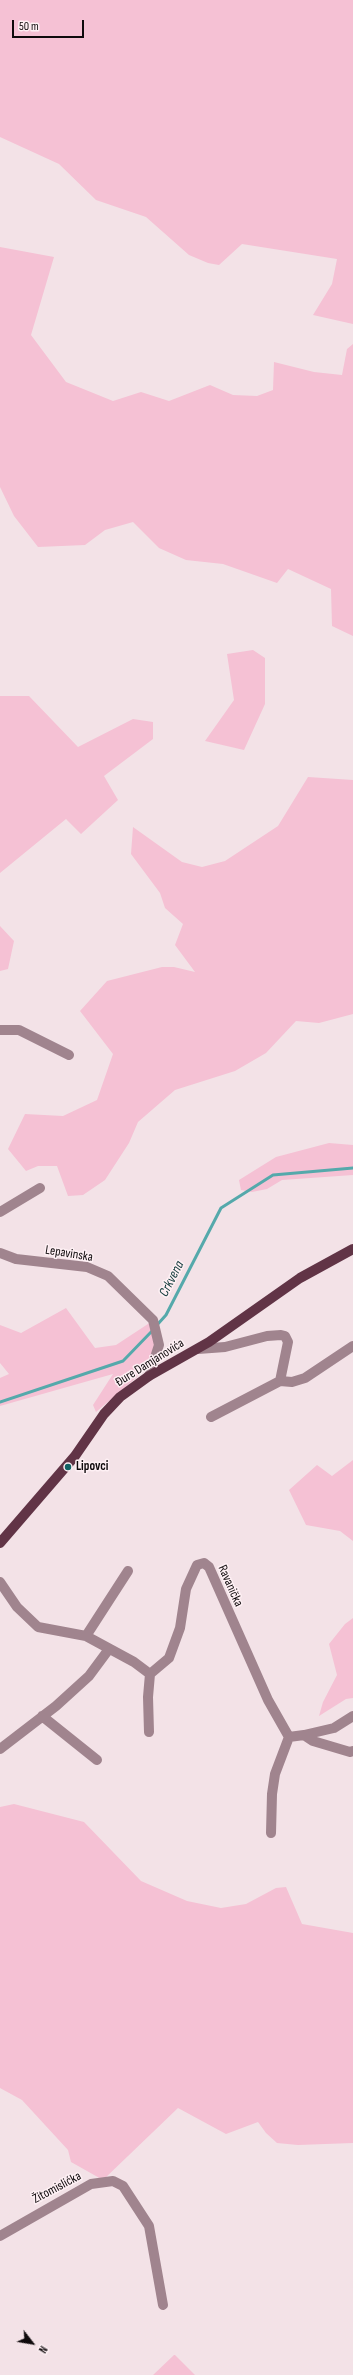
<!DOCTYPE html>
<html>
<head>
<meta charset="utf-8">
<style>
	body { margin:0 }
	#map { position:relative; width:353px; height:2375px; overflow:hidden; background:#f3e2e7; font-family:"Sofia Sans Condensed",sans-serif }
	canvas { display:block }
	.north { position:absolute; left:12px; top:2323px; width:40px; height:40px; -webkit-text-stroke:3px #fef0f4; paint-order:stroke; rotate:121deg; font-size:11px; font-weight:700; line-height:16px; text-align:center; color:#0f0a0c }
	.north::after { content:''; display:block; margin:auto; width:14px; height:18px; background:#0f0a0c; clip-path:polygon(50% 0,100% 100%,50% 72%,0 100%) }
	.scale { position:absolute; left:12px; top:20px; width:72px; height:18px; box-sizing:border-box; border:2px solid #0f0a0c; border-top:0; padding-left:5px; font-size:12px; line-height:14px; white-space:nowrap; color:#0f0a0c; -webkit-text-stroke:3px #fef0f4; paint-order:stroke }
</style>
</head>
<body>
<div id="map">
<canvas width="353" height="2375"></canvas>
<div class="north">N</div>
<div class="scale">50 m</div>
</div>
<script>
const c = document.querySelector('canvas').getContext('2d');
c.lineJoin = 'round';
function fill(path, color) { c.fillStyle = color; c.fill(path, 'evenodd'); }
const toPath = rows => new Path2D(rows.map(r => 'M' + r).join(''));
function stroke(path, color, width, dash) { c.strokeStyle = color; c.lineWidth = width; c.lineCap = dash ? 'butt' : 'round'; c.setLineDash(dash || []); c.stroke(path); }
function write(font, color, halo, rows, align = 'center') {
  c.font = font + ' "Sofia Sans Condensed",sans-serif'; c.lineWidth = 3; c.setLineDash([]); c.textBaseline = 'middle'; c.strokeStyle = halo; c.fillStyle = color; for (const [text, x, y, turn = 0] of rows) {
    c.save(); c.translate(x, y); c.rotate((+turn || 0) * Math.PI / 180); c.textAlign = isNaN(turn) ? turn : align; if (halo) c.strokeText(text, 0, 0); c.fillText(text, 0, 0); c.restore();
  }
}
const green = toPath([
	[0,0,353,0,353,324,313,315,332,284,337,259,242,244,219,265,208,263,189,255,146,217,96,200,59,164,0,137],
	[0,247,54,257,31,335,66,382,113,401,141,392,169,401,210,385,233,395,257,396,273,390,274,362,314,372,342,375,347,349,353,344,353,636,332,626,331,589,288,569,277,583,223,564,186,560,159,548,133,522,105,530,85,545,38,547,14,516,0,487],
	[253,650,265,658,265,704,244,750,205,741,234,700,227,654],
	[0,696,29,696,78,747,133,719,153,722,153,739,104,776,118,800,81,834,66,819,0,873],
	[308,777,353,780,353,1014,319,1023,296,1021,266,1053,235,1071,175,1090,138,1122,129,1143,105,1180,83,1195,68,1196,57,1166,38,1166,26,1171,8,1149,25,1114,63,1116,97,1100,113,1054,80,1011,107,981,162,967,174,967,195,972,175,945,183,924,165,908,160,893,131,854,133,827,182,862,202,867,225,861,278,826],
	[0,926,14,941,8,969,0,971],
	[329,1143,353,1145,353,1175,282,1180,267,1189,252,1192,241,1190,239,1180,276,1157],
	[66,1308,95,1348,116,1345,151,1322,156,1349,137,1377,96,1412,93,1405,113,1374,0,1406,0,1378,9,1374,0,1363,0,1325,21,1333],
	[353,1460,353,1541,340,1531,306,1525,289,1490,317,1465,332,1476],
	[353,1618,353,1698,346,1699,319,1716,323,1702,337,1675,329,1644,345,1624],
	[14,1804,84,1822,141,1881,187,1901,221,1908,246,1904,276,1888,286,1887,302,1924,353,1933,353,2143,298,2145,277,2143,266,2133,258,2122,226,2134,178,2108,103,2180,71,2162,68,2150,22,2100,0,2088,0,1807],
	[175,2355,195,2375,153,2375,174,2355]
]);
const stream = toPath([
	[157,1325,166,1315,221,1208,273,1175,353,1168],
	[0,1402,123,1361,153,1330]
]);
const minor = toPath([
	[0,1030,19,1030,69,1055],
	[0,1212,40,1188],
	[0,1253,16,1259,87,1267,108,1276,153,1320,159,1345,149,1376],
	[198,1349,225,1347,267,1336,281,1335,285,1336,288,1342,280,1381,211,1417],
	[280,1381,292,1382,305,1378,353,1346],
	[0,1582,17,1607,38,1627,86,1636,134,1662,150,1674,169,1658,180,1628,186,1589,197,1565,204,1563,209,1567,268,1700,289,1737,304,1735,313,1741,350,1752,353,1751],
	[86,1636,128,1571],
	[42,1716,97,1760],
	[149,1732,148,1697,150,1674],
	[304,1735,334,1728,353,1716],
	[0,1749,56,1706,89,1676,109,1649],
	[271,1833,272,1794,275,1774,289,1737],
	[0,2236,91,2184,113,2181,123,2186,149,2226,163,2305]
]);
const primary = toPath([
	[0,1543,75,1456,104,1414,120,1397,149,1376,209,1342,300,1278,353,1249]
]);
const markers = [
	[68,1467,4,"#116264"]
];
const streetNames = [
	["Lepavinska",69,1254,9],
	["Đure Damjanovića",150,1363,-32],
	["Ravanička",230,1586,66],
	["Žitomislićka",57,2188,-28]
];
const poiNames = [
	["Lipovci",76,1467]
];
const waterNames = [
	["Crkvena",172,1279,-63]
];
fill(green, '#f5c1d4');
stroke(stream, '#55a9ab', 3);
stroke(minor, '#a0848e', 10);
stroke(primary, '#613446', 10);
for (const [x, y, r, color] of markers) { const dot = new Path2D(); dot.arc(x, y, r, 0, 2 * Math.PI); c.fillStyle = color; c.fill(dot); stroke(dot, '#fef0f4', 1.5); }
write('13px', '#0f0a0c', '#fef0f4', streetNames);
write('bold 13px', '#0f0a0c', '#fef0f4', poiNames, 'left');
write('italic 14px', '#0d3637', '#fef0f4', waterNames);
</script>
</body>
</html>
